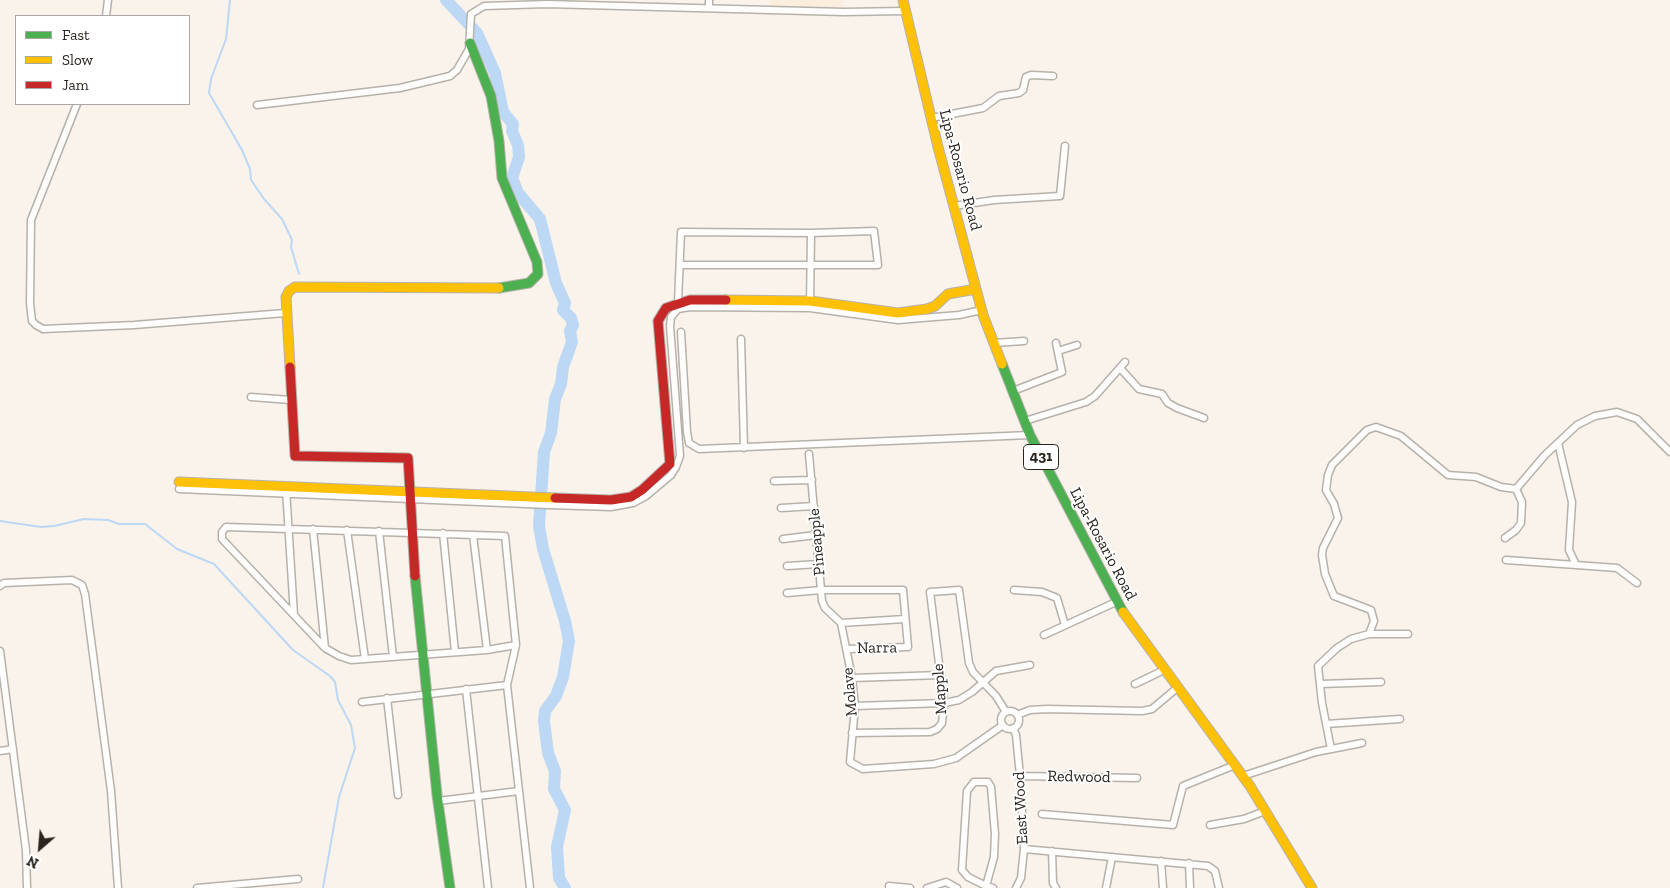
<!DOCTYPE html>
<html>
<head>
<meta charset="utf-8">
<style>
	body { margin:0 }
	#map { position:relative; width:1670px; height:888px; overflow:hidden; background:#f9f3eb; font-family:"Zilla Slab",serif }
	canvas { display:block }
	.legend { position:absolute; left:15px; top:15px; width:175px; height:90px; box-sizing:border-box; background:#fff; border:1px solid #a9a7a5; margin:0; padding:6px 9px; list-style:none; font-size:15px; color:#29241d }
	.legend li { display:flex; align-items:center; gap:10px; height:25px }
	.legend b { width:25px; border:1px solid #a9a7a5 }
	.north { position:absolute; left:15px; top:823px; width:50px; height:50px; -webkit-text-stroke:4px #fff; paint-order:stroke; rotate:207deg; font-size:14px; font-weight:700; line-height:20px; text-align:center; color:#29241d }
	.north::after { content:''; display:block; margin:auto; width:18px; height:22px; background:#29241d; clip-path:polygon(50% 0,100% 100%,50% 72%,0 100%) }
</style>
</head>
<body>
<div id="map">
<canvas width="1670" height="888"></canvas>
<ul class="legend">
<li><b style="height:6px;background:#4caf50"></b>Fast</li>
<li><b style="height:6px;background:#ffc107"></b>Slow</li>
<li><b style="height:6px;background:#c62828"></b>Jam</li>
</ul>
<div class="north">N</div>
</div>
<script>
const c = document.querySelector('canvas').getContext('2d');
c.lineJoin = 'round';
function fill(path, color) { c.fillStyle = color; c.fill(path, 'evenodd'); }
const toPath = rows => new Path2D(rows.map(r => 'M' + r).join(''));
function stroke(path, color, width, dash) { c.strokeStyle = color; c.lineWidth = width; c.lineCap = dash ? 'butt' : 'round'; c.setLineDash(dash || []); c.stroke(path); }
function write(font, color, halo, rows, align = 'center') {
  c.font = font + ' "Zilla Slab",serif'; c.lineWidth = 4; c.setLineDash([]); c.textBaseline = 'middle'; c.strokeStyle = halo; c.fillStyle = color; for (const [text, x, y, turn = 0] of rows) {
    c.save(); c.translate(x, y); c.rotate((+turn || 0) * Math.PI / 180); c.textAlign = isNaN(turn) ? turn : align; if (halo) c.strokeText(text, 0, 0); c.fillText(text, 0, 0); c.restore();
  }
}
const built = toPath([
	[770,0,842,0,842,10,770,8]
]);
const stream = toPath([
	[230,0,226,39,211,79,209,93,242,150,250,169,251,180,264,199,282,219,292,240,291,247,299,274],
	[0,521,41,527,54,526,84,519,108,520,119,524,145,524,177,549,214,564,293,650,330,676,335,682,338,700,351,725,355,748,339,797,323,888]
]);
const river = toPath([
	[446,0,477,33,495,73,503,112,513,124,512,131,518,145,519,157,512,178,518,193,540,219,556,283,565,303,563,310,571,318,573,325,570,331,572,342,563,367,561,384,555,399,551,433,544,452,539,526,543,549,565,621,569,641,563,677,556,696,545,711,544,721,548,753,555,771,554,789,565,810,557,847,559,878,565,888]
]);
const street = toPath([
	[709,0,709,8],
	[106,16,108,0],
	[77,104,31,220,30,303,32,321,36,325,43,329,134,325,285,313],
	[257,105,400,88,450,76,457,70,469,49,471,14,484,6,547,4,844,12,905,11],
	[931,118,983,108,999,96,1019,93,1023,90,1026,77,1031,75,1053,76],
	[954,206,994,200,1060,196,1065,146],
	[680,265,878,265,874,231,811,233],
	[678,302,681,232,811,233,810,305],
	[681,332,687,432,689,443,699,449,1030,435],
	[741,339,744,448],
	[994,343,1024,341],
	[1058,351,1077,345],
	[1120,368,1139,389,1162,394,1168,403,1177,408,1204,418],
	[1013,391,1062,372,1056,343],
	[251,397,291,400],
	[1025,421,1086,402,1095,396,1125,362],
	[1558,443,1572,502,1569,550,1576,565,1617,568,1637,583],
	[809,454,822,601,825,608,841,623,852,678,855,706,850,762,863,769,934,764,956,758,1003,725],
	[774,481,812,480],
	[179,489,549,505,611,507,633,503,646,496,671,475,676,467,680,456,670,326,671,317,678,309,690,307,810,308,898,320,959,315,982,310],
	[286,489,294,615],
	[781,508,814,506],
	[313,529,325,648],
	[347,530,365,659],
	[379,531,393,657],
	[443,533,455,652],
	[473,535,487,650],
	[1505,538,1516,530,1521,523,1522,502,1516,489],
	[783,539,816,535],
	[1506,560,1576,565],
	[787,566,819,564],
	[0,586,4,583,72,580,82,585,85,594,111,791,118,888],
	[1014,590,1042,592,1057,598,1065,625],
	[787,593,821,590,903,590,908,647,847,649],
	[841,623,905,619],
	[1408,634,1369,634,1374,621,1371,610,1334,596,1325,574,1322,555,1323,548,1338,518,1334,504,1326,490,1328,475,1332,465,1367,430,1376,427,1401,436,1448,475,1476,477,1501,487,1516,489,1545,455,1577,425,1595,416,1617,412,1637,419,1670,452],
	[1044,635,1116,602],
	[516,645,487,650,351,660,339,656,325,648,222,539,222,532,226,527,505,536,516,645,507,685,530,888],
	[0,651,26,850,27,888],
	[852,678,941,675],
	[1135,684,1164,670],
	[1320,684,1381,682],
	[466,689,488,888],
	[387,698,398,795],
	[362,702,507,685],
	[855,706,944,703,959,700,972,692,996,671,1030,665],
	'1001 720a9 9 0 1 1 18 0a9 9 0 1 1-18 0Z',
	[1017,715,1030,710,1047,709,1142,711,1152,709,1177,688],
	[1326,724,1400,719],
	[1013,728,1016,735,1020,776,1024,849,1021,878,1016,888],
	[852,733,930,732,937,729,942,723,944,703,930,592,959,590,969,663,973,672,996,696,1006,712],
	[1331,749,1322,703,1318,666,1337,648,1351,639,1369,634],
	[0,751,13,749],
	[1020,776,1137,778],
	[1243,776,1316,752,1362,743],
	[438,801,519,791],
	[1042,814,1173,825,1183,786,1235,765],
	[1210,825,1244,819,1265,811],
	[1024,849,1208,866,1215,871,1219,888],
	[1052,851,1053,883,1056,888],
	[1161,861,1163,888],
	[1189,863,1190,888],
	[889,886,910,888],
	[986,886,994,857,995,834,991,787,988,782,974,782,967,791,962,870,968,877,986,886,993,888],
	[197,888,298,879],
	[927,888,946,882,957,888],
	[1106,888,1112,857]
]);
const fast = toPath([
	[470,43,491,96,499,141,502,178,537,262,538,274,529,283,499,288],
	[1002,364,1030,435,1123,612],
	[415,576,437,795,450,888]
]);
const slow = toPath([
	[903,0,938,147,983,315,1002,364],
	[726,300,810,301,898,313,927,309,935,306,948,294,976,289],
	[290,367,286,297,289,291,295,287,499,288],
	[179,482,555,498],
	[1123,612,1250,786,1312,888]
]);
const jam = toPath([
	[290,367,295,456,408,458,415,576],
	[555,498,611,500,631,497,642,490,670,464,658,321,666,308,690,300,726,300]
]);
const shields = [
	[1041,457,35]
];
const shieldNames = [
	["431",1041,457]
];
const streetNames = [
	["Lipa-Rosario Road",960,170,75],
	["Pineapple",817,542,-95],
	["Lipa-Rosario Road",1103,544,62],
	["Narra",877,648,-1],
	["Mapple",940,689,-94],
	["Molave",850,692,-95],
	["Redwood",1079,777,1],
	["East Wood",1021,808,-93]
];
fill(built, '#fbeedd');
stroke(stream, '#bcd8f4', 2);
stroke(river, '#bcd8f4', 12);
stroke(street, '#b6b1aa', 9);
stroke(fast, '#b6b1aa', 11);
stroke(slow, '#b6b1aa', 11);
stroke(jam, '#b6b1aa', 11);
stroke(street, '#fefdfc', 6);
stroke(fast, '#4caf50', 9);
stroke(slow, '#ffc107', 9);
stroke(jam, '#c62828', 9);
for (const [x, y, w] of shields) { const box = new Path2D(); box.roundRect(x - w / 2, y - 12.5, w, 25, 4); c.fillStyle = '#fff'; c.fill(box); stroke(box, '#29241d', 1); }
write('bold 15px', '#29241d', null, shieldNames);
write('16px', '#29241d', '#fff', streetNames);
</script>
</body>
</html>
